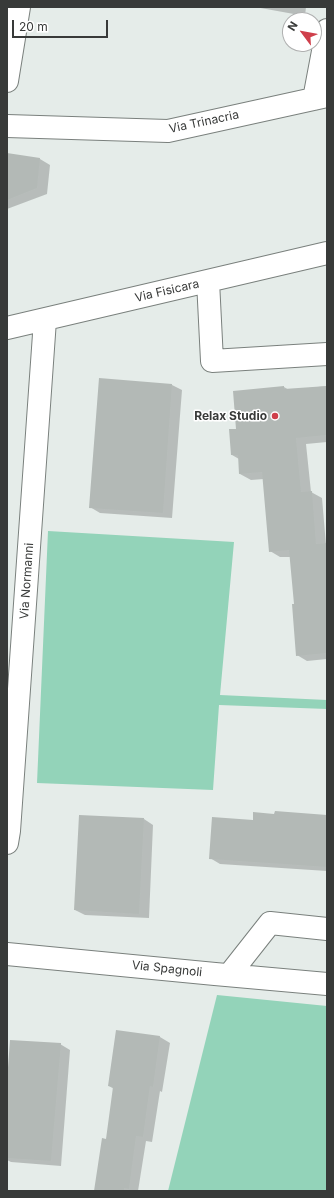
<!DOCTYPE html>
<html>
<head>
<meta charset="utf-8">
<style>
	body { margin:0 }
	#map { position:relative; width:334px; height:1198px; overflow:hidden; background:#e5ece9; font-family:Inter,sans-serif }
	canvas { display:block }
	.frame { position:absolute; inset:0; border:8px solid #383a39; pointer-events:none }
	.north { position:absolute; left:282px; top:12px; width:40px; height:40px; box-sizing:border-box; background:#fff; border:1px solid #afb0b0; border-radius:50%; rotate:302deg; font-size:11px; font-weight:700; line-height:16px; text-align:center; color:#383a39 }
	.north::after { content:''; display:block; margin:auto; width:14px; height:18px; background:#cf3f4b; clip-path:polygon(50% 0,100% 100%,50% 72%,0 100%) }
	.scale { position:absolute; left:12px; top:20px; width:96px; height:18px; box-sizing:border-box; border:2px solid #383a39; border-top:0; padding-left:5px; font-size:12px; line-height:14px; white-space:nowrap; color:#383a39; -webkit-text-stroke:3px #fff; paint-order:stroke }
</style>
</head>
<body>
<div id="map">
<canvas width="334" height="1198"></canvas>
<div class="frame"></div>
<div class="north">N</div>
<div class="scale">20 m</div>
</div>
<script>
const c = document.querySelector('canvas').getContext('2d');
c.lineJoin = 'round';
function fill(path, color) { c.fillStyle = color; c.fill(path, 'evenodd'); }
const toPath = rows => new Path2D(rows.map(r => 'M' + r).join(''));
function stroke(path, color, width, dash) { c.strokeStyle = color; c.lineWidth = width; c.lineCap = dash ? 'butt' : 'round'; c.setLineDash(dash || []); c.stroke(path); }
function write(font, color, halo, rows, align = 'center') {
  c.font = font + ' Inter,sans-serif'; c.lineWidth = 3; c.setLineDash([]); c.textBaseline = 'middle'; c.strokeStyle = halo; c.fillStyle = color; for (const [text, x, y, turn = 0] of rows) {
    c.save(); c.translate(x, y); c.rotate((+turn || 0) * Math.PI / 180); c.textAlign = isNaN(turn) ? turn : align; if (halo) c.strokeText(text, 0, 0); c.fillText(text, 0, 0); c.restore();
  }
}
const green = toPath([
	[48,531,234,542,220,695,327,700,327,709,219,705,213,790,37,783],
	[217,995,327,1006,327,1191,168,1191]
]);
const shadow = toPath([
	[255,7,306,7,305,16],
	[7,154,40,159,50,165,47,194,7,209],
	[100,379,172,385,182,390,172,518,100,513,90,507],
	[327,386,327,442,306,444,311,492,322,498,326,545,327,544,327,659,307,661,297,655,295,605,291,557,280,557,270,551,264,479,251,480,240,474,239,459,232,455,237,430,284,387,289,390],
	[275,815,327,816,327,871,220,864,210,858,254,821],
	[144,819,153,825,149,918,85,915,75,910],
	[117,1031,160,1037,170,1043,162,1092,160,1091,152,1142,146,1141,138,1191,95,1191,107,1140,114,1089,109,1086],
	[60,1044,70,1050,61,1166,11,1162,7,1160,7,1093]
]);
const building = toPath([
	[7,153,40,158,37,188,7,200],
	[99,378,172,384,163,513,89,508],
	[284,386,284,389,327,386,327,435,296,438,301,492,312,491,316,544,327,543,327,653,296,656,292,604,294,604,289,550,269,552,262,472,239,474,238,455,231,455,229,429,236,429,233,391],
	[275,811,327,815,327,867,209,859,212,817,253,820,253,812,274,814],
	[79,815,144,818,139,914,74,910],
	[116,1030,160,1036,153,1087,150,1086,143,1137,136,1136,129,1189,124,1188,124,1191,94,1191,102,1138,106,1139,113,1087,108,1086],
	[10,1040,61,1043,51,1161,7,1158,7,1081]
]);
const minor = toPath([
	[7,81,19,7],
	[314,99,327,30],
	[7,126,168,131,327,96],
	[208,281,212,361,327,354],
	[7,328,327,253],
	[7,843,9,831,45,320],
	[7,954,215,974,327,984],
	[229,975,270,923,327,929]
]);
const markers = [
	[275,416,4,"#cf3f4b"]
];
const streetNames = [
	["Via Trinacria",204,122,-12],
	["Via Fisicara",167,291,-13],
	["Via Normanni",27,581,-86],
	["Via Spagnoli",167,969,6]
];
const poiNames = [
	["Relax Studio",267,416]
];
fill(green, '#93d3b9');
fill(shadow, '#0003');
fill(building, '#b3b9b6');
stroke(minor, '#7a807d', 24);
stroke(minor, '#fff', 22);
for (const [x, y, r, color] of markers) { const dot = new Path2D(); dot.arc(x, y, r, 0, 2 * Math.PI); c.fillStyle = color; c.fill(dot); stroke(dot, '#fff', 1.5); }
write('12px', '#383a39', '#fff', streetNames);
write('bold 12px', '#383a39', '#fff', poiNames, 'right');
</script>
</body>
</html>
